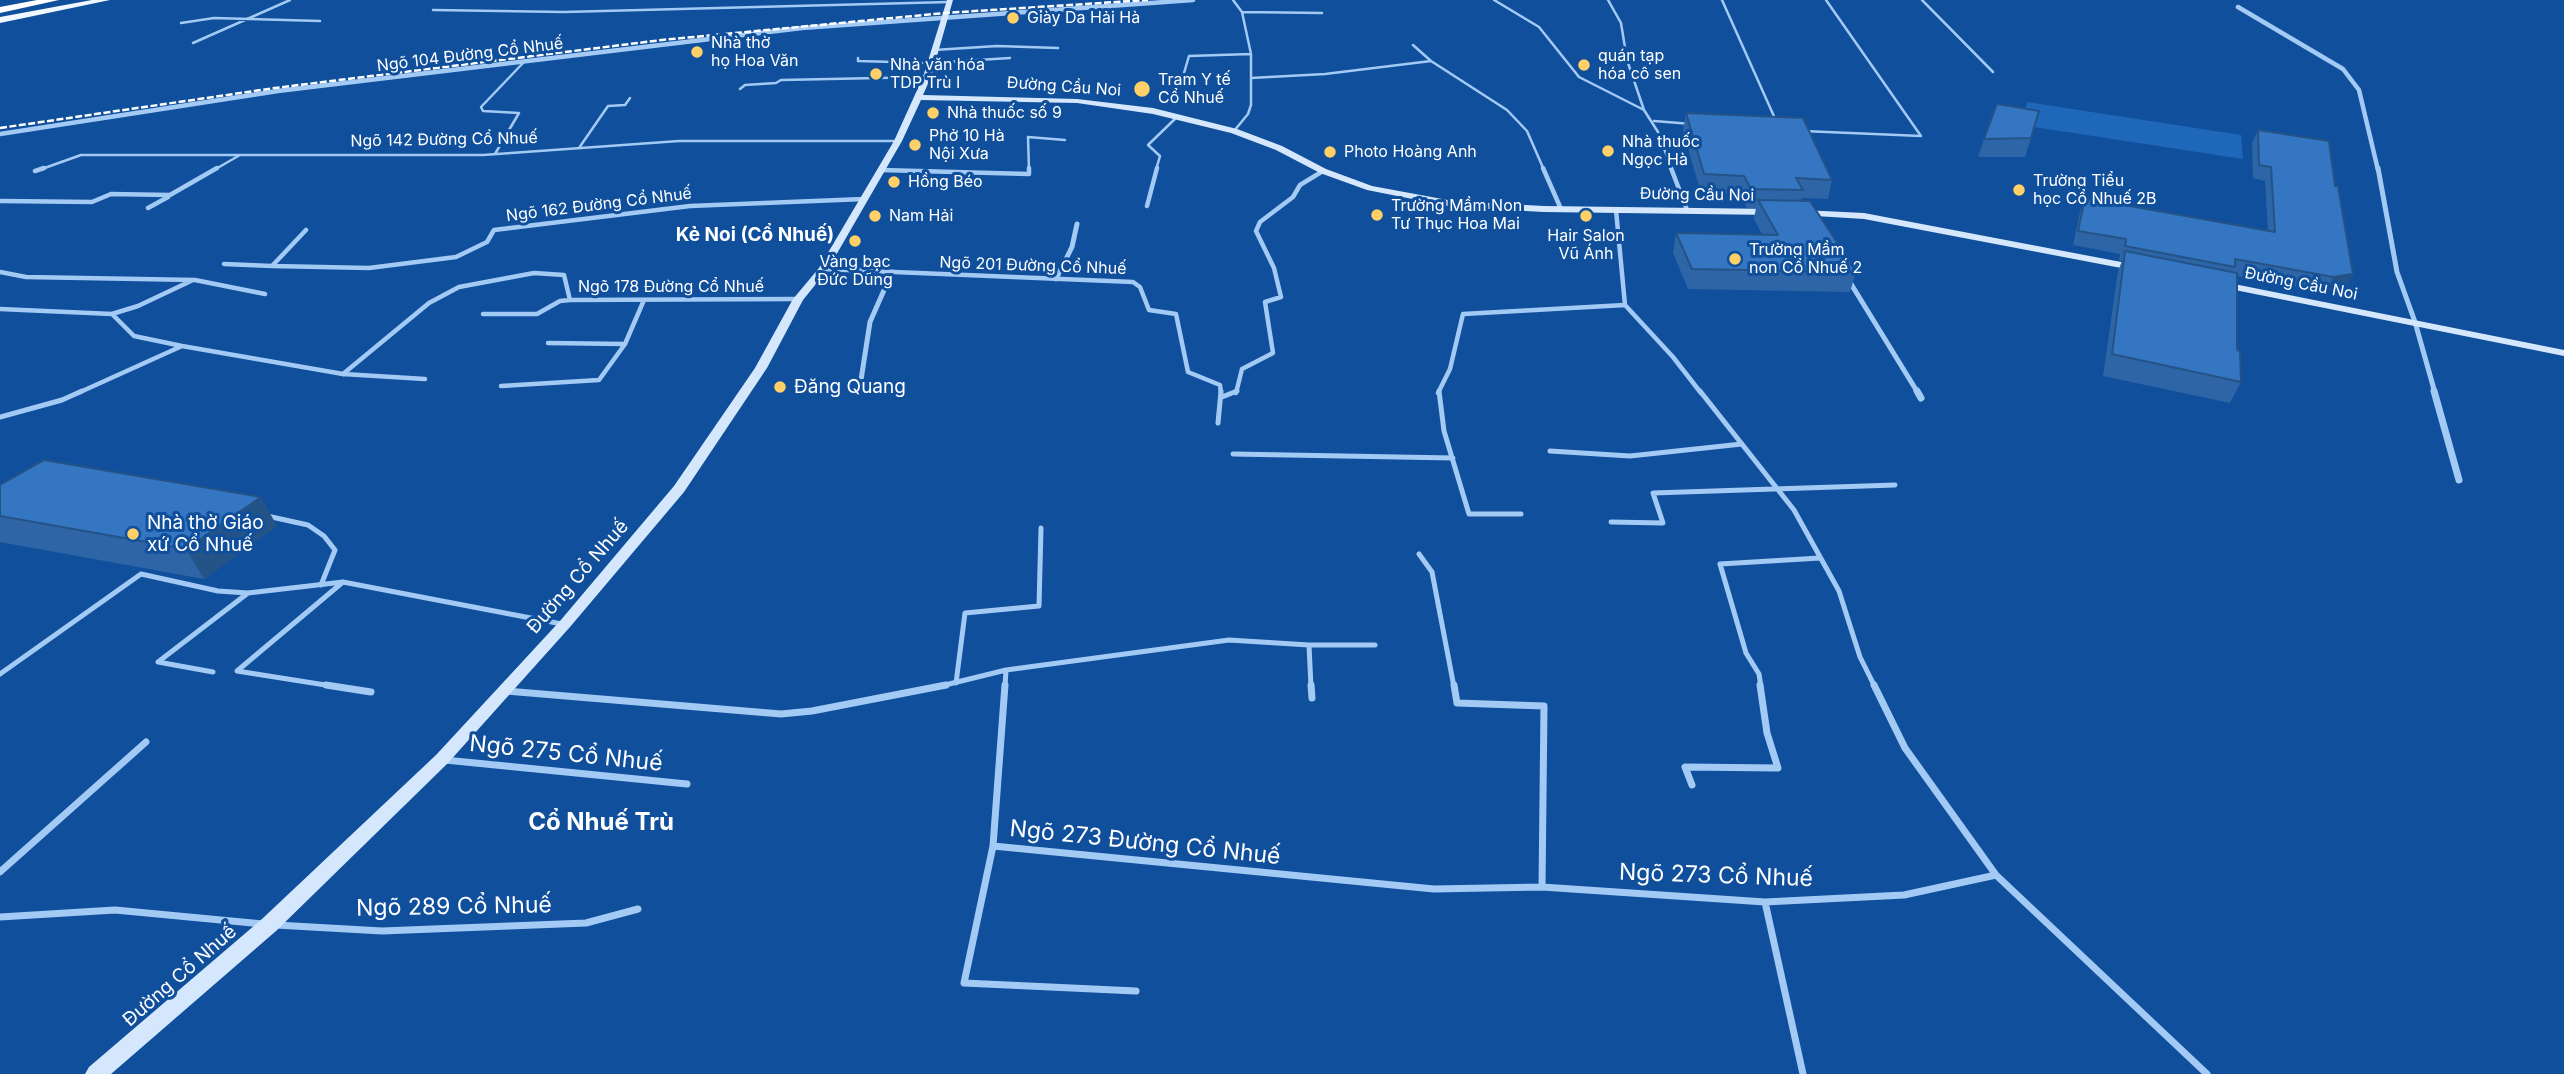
<!DOCTYPE html>
<html>
<head>
<meta charset="utf-8">
<style>
	body { margin:0 }
	canvas { display:block; background:#104f9b }
</style>
</head>
<body>
<canvas width="2564" height="1074"></canvas>
<script>
const c = document.querySelector('canvas').getContext('2d');
c.lineJoin = 'round';
function fill(path, color) { c.fillStyle = color; c.fill(path, 'evenodd'); }
const toPath = rows => new Path2D(rows.map(r => 'M' + r).join(''));
function stroke(path, color, width, dash) { c.strokeStyle = color; c.lineWidth = width; c.lineCap = dash ? 'butt' : 'round'; c.setLineDash(dash || []); c.stroke(path); }
function write(font, color, halo, rows, align = 'center') {
  c.font = font + ' Inter,sans-serif'; c.lineWidth = 6; c.setLineDash([]); c.textBaseline = 'middle'; c.strokeStyle = halo; c.fillStyle = color; for (const [text, x, y, turn = 0] of rows) {
    c.save(); c.translate(x, y); c.rotate((+turn || 0) * Math.PI / 180); c.textAlign = isNaN(turn) ? turn : align; if (halo) c.strokeText(text, 0, 0); c.fillText(text, 0, 0); c.restore();
  }
}
const green = toPath([
	[2027,102,2241,135,2243,159,2021,125]
]);
const laneFar3 = toPath([
	[1233,0,1242,12,1251,54,1251,105,1248,114,1234,131],
	[1494,0,1539,27,1579,77,1644,110],
	[1608,0,1621,23,1627,60,1644,110,1658,132,1672,170],
	[1722,0,1777,123],
	[1922,0,1993,72],
	[433,10,564,12,949,2],
	[1242,12,1322,13],
	[181,23,214,18,320,21],
	[193,43,290,0],
	[1413,45,1431,61,1507,110,1527,131,1544,170],
	[934,50,997,46,1058,48],
	[858,58,858,61,930,63,1010,58],
	[1184,73,1189,56,1251,54],
	[1251,78,1325,74,1431,61],
	[740,89,745,85,776,83,781,80,927,77],
	[1654,121,1692,124],
	[1803,131,1921,136,1826,0],
	[579,148,608,106,625,105,630,98],
	[495,154,519,113,483,111,481,107,524,62],
	[39,170,81,155,483,155,679,141,898,141],
	[214,170,240,155],
	[1029,170,1028,137,1065,140],
	[1156,170,1160,156,1148,145,1178,116]
]);
const laneFar2 = toPath([
	[1543,168,1561,209],
	[1671,168,1687,210],
	[881,170,1029,174,1029,168],
	[35,171,44,168],
	[0,201,92,202,111,194,170,195,217,168],
	[1147,206,1157,168],
	[148,208,168,197],
	[1616,210,1625,305,1673,357,1701,393],
	[306,230,272,266,369,268,456,257,487,242,494,230,690,206,864,199],
	[224,264,272,266],
	[823,269,1133,282,1140,287,1149,310,1176,314,1188,372,1220,385,1221,393],
	[0,272,26,277,195,280,265,294],
	[0,309,112,314,138,306,193,280],
	[112,314,134,336,182,346,343,374,425,379],
	[483,314,537,314,560,301,570,300],
	[548,343,625,344,644,300],
	[343,374,429,303,459,287,534,273,564,275,570,300,798,299],
	[501,386,599,380,625,344],
	[78,393,182,346],
	[1236,393,1242,369,1273,353,1265,302,1281,297,1274,268,1256,231,1260,222,1293,197,1300,185,1323,171],
	[1438,393,1450,369,1463,314,1625,305]
]);
const laneFar1 = toPath([
	[1439,391,1444,431,1469,514,1521,514],
	[1700,391,1794,510,1839,591,1860,657,1875,687],
	[1222,397,1237,391],
	[0,417,62,400,82,391],
	[1218,423,1221,391],
	[1550,451,1630,456,1742,444],
	[1233,454,1453,458],
	[267,516,308,525,324,536,335,550,321,585],
	[1611,522,1663,523,1653,493,1895,485],
	[1419,554,1432,572,1454,687],
	[1309,645,1311,687],
	[213,672,158,662,248,593],
	[0,674,141,574,218,591,248,593,343,582,562,624],
	[956,683,965,613,1039,606,1041,528],
	[338,687,237,671,343,582],
	[937,687,1006,670,1229,640,1309,645,1375,645],
	[1005,687,1006,670],
	[1761,687,1759,674,1746,653,1720,564,1820,558]
]);
const lane = toPath([
	[326,685,371,692],
	[1005,685,993,846,1434,889,1542,887,1765,902,1904,895,1996,875],
	[1311,685,1312,698],
	[1454,685,1457,703,1544,706,1542,887],
	[1874,685,1905,748,1996,875,2207,1074],
	[506,691,781,714,812,711,946,685],
	[445,760,687,784],
	[1692,785,1685,767,1778,768,1767,733,1760,685],
	[993,846,964,983,1136,991],
	[0,872,146,742],
	[1765,902,1803,1074],
	[0,917,115,910,263,924],
	[276,925,382,931,586,923,638,909]
]);
const streetFar2 = toPath([
	[2238,7,2343,69,2359,90,2378,170],
	[0,134,278,91,802,28,1193,0]
]);
const streetFar1 = toPath([
	[2378,168,2397,272,2415,322,2435,393],
	[1056,279,1072,247,1077,224],
	[1848,279,1918,393],
	[861,380,870,322,892,272]
]);
const street = toPath([
	[1917,391,1921,398],
	[2434,391,2459,480]
]);
const secondary = toPath([
	[947,0,953,0,931,77,923,95,1077,99,1153,108,1237,129,1282,146,1326,169,1372,186,1453,201,1544,206,1774,209,1779,212,1774,215,1544,212,1453,207,1367,190,1320,173,1276,150,1231,133,1153,114,1077,103,921,100,902,141,828,269,803,300,767,368,684,492,570,627,448,763,276,931,111,1074,85,1074,89,1067,262,919,436,755,560,621,674,486,755,368,793,299,819,268,894,141,923,77,947,0],
	[1802,210,1864,213,2137,265,2142,268,2137,271,1864,219,1799,215,1799,211,1802,210],
	[2219,281,2564,350,2564,356,2215,286,2215,282,2219,281]
]);
const primary = toPath([
	[92,0,110,0,0,23,0,17,92,0]
]);
const highway = toPath([
	[37,0,59,0,0,13,0,7,37,0]
]);
const rail = toPath([
	[0,128,275,88,662,40,945,13,1148,0]
]);
const wall = toPath([
	[1686,113,1832,180,1828,199,1801,198,1801,201,1856,272,1850,292,1688,289,1673,253,1676,233,1762,234,1754,219,1756,208,1747,208,1740,195,1701,193,1683,131],
	[2258,130,2335,186,2353,274,2346,288,2326,292,2237,276,2237,350,2241,382,2230,403,2103,376,2118,271,2122,261,2119,260,2120,254,2073,245,2080,212,2085,198,2268,231,2265,181,2253,178,2252,143],
	[2031,138,2025,157,1978,157,1984,139],
	[0,485,277,526,204,579,0,542]
]);
const shadedWall = toPath([
	[2353,274,2346,288,2326,292,2333,277],
	[261,497,277,526,204,579,186,549]
]);
const building = toPath([
	[1997,104,2039,111,2031,138,1984,139,1997,104],
	[1686,113,1803,118,1832,180,1796,178,1803,190,1751,189,1744,176,1704,174,1686,113],
	[2258,130,2329,141,2335,186,2338,186,2353,274,2333,277,2235,259,2235,267,2125,246,2126,239,2078,231,2085,198,2275,232,2271,167,2259,165,2258,130],
	[1758,200,1810,201,1856,272,1692,269,1676,233,1778,235,1758,200],
	[2125,251,2237,273,2237,350,2240,351,2241,382,2112,354,2125,251],
	[44,460,261,497,186,549,0,516,0,485,44,460]
]);
const markers = [
	[1013,18,7,"#ffd067"],
	[697,52,7,"#ffd067"],
	[1584,65,7,"#ffd067"],
	[876,74,7,"#ffd067"],
	[1142,89,9,"#ffd067"],
	[933,113,7,"#ffd067"],
	[915,145,7,"#ffd067"],
	[1608,151,7,"#ffd067"],
	[1330,152,7,"#ffd067"],
	[894,182,7,"#ffd067"],
	[2019,190,7,"#ffd067"],
	[1377,215,7,"#ffd067"],
	[875,216,7,"#ffd067"],
	[1586,216,7,"#ffd067"],
	[855,241,7,"#ffd067"],
	[1735,259,7,"#ffd067"],
	[780,387,7,"#ffd067"],
	[133,534,7,"#ffd067"]
];
const farPoinames = [
	["Giày Da Hải Hà",1027,18],
	["Nhà thờ",711,43],
	["họ Hoa Văn",711,61],
	["quán tạp",1598,56],
	["hóa cô sen",1598,74],
	["Nhà văn hóa",890,65],
	["TDP Trù I",890,83],
	["Trạm Y tế",1158,80],
	["Cổ Nhuế",1158,98],
	["Nhà thuốc số 9",947,113],
	["Phở 10 Hà",929,136],
	["Nội Xưa",929,154],
	["Nhà thuốc",1622,142],
	["Ngọc Hà",1622,160],
	["Photo Hoàng Anh",1344,152],
	["Trường Tiểu",2033,181],
	["học Cổ Nhuế 2B",2033,199],
	["Hồng Béo",908,182],
	["Trường Mầm Non",1391,206],
	["Tư Thục Hoa Mai",1391,224],
	["Nam Hải",889,216],
	["Hair Salon",1586,236,"center"],
	["Vũ Ánh",1586,254,"center"],
	["Trường Mầm",1749,250],
	["non Cổ Nhuế 2",1749,268],
	["Vàng bạc",855,262,"center"],
	["Đức Dũng",855,280,"center"]
];
const farStreetnames = [
	["Ngõ 104 Đường Cổ Nhuế",470,55,-7],
	["Đường Cầu Noi",1064,87,4],
	["Ngõ 142 Đường Cổ Nhuế",444,140,-1],
	["Đường Cầu Noi",1697,195,1],
	["Ngõ 162 Đường Cổ Nhuế",599,205,-7],
	["Ngõ 201 Đường Cổ Nhuế",1033,266,2],
	["Đường Cầu Noi",2301,284,11],
	["Ngõ 178 Đường Cổ Nhuế",671,287]
];
const farQuarternames = [
	["Kẻ Noi (Cổ Nhuế)",755,235]
];
const poiNames = [
	["Đăng Quang",794,387],
	["Nhà thờ Giáo",147,523],
	["xứ Cổ Nhuế",147,545]
];
const streetNames = [
	["Đường Cổ Nhuế",578,577,-49],
	["Đường Cổ Nhuế",180,976,-41]
];
const nearStreetnames = [
	["Ngõ 275 Cổ Nhuế",566,754,6],
	["Ngõ 273 Đường Cổ Nhuế",1145,843,6],
	["Ngõ 273 Cổ Nhuế",1716,876,2],
	["Ngõ 289 Cổ Nhuế",454,907,-1]
];
const nearNeighbourhoodnames = [
	["Cổ Nhuế Trù",601,823]
];
fill(green, '#1e67b9');
stroke(laneFar3, '#a3caf5', 2.5);
stroke(laneFar2, '#a3caf5', 4.5);
stroke(laneFar1, '#a3caf5', 5);
stroke(lane, '#a3caf5', 7);
stroke(streetFar2, '#a3caf5', 4.5);
stroke(streetFar1, '#a3caf5', 5);
stroke(street, '#a3caf5', 7);
fill(secondary, '#d4e7fd');
fill(primary, '#f1f7ff');
fill(highway, '#fff');
stroke(rail, '#fff', 2.5, [7, 2.5]);
fill(wall, '#2d65a6');
fill(shadedWall, '#245387');
fill(building, '#3476c1');
stroke(building, '#245387', 2);
for (const [x, y, r, color] of markers) { const dot = new Path2D(); dot.arc(x, y, r, 0, 2 * Math.PI); c.fillStyle = color; c.fill(dot); stroke(dot, '#104f9b', 2.5); }
write('16px', '#fff', '#104f9b', farPoinames, 'left');
write('16px', '#fff', '#104f9b', farStreetnames);
write('bold 19px', '#fff', '#104f9b', farQuarternames);
write('19px', '#fff', '#104f9b', poiNames, 'left');
write('19px', '#fff', '#104f9b', streetNames);
write('23px', '#fff', '#104f9b', nearStreetnames);
write('bold 24px', '#fff', '#104f9b', nearNeighbourhoodnames);
</script>
</body>
</html>
